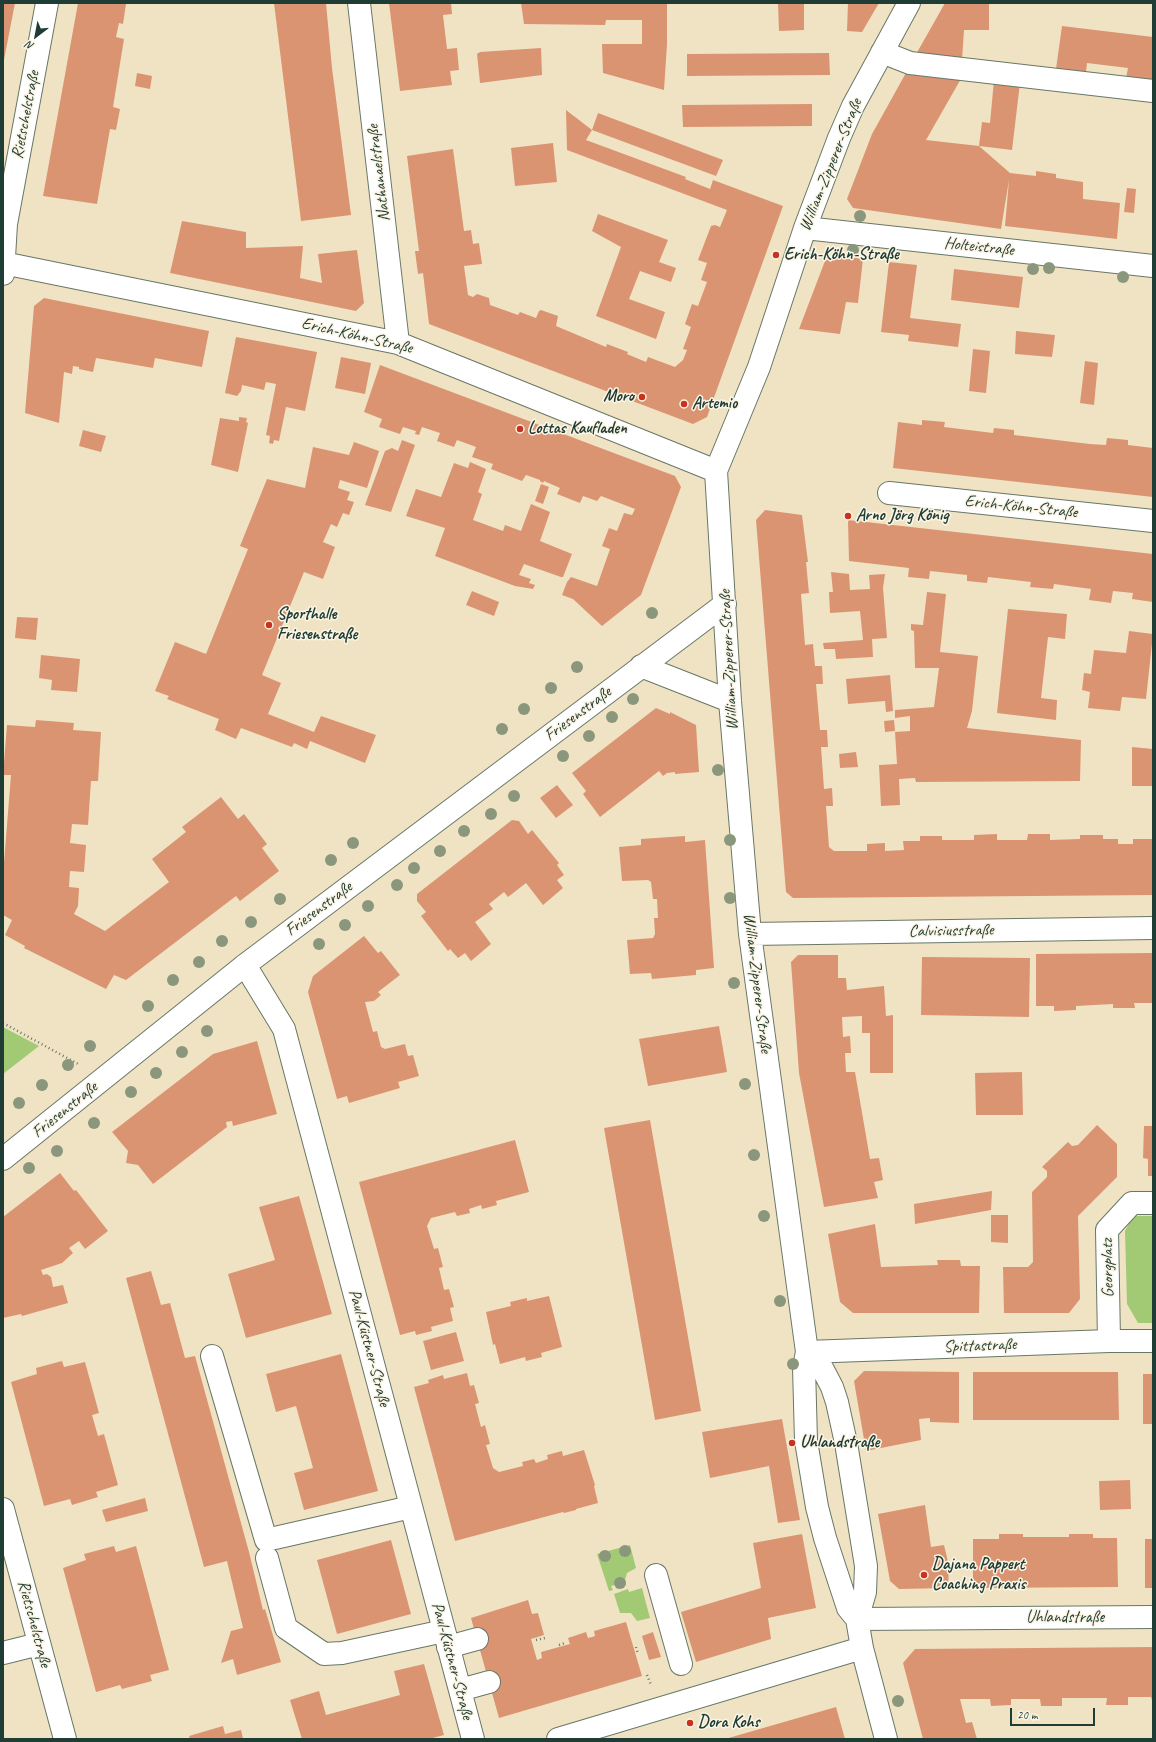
<!DOCTYPE html>
<html>
<head>
<meta charset="utf-8">
<style>
	body { margin:0 }
	#map { position:relative; width:1156px; height:1742px; overflow:hidden; background:#f0e3c4; font-family:Caveat,sans-serif }
	canvas { display:block }
	.frame { position:absolute; inset:0; border:4px solid #1f3d34; pointer-events:none }
	.north { position:absolute; left:16px; top:16px; width:40px; height:40px; -webkit-text-stroke:3px #fcf5e5; paint-order:stroke; rotate:212deg; font-size:11px; font-weight:700; line-height:16px; text-align:center; color:#1f3d34 }
	.north::after { content:''; display:block; margin:auto; width:14px; height:18px; background:#1f3d34; clip-path:polygon(50% 0,100% 100%,50% 72%,0 100%) }
	.scale { position:absolute; left:1010px; top:1708px; width:85px; height:18px; box-sizing:border-box; border:2px solid #1f3d34; border-top:0; padding-left:5px; font-size:12px; line-height:14px; white-space:nowrap; color:#1f3d34; -webkit-text-stroke:3px #fcf5e5; paint-order:stroke }
</style>
</head>
<body>
<div id="map">
<canvas width="1156" height="1742"></canvas>
<div class="frame"></div>
<div class="north">N</div>
<div class="scale">20 m</div>
</div>
<script>
const c = document.querySelector('canvas').getContext('2d');
c.lineJoin = 'round';
function fill(path, color) { c.fillStyle = color; c.fill(path, 'evenodd'); }
const toPath = rows => new Path2D(rows.map(r => 'M' + r).join(''));
function stroke(path, color, width, dash) { c.strokeStyle = color; c.lineWidth = width; c.lineCap = dash ? 'butt' : 'round'; c.setLineDash(dash || []); c.stroke(path); }
function write(font, color, halo, rows, align = 'center') {
  c.font = font + ' Caveat,sans-serif'; c.lineWidth = 3; c.setLineDash([]); c.textBaseline = 'middle'; c.strokeStyle = halo; c.fillStyle = color; for (const [text, x, y, turn = 0] of rows) {
    c.save(); c.translate(x, y); c.rotate((+turn || 0) * Math.PI / 180); c.textAlign = isNaN(turn) ? turn : align; if (halo) c.strokeText(text, 0, 0); c.fillText(text, 0, 0); c.restore();
  }
}
const green = toPath([
	[3,1027,39,1046,3,1074],
	[1133,1216,1153,1216,1153,1323,1138,1323,1127,1304,1125,1231],
	[630,1545,636,1568,627,1573,625,1580,626,1585,617,1589,615,1585,611,1586,613,1590,609,1591,597,1554],
	[642,1588,650,1618,637,1621,631,1613,620,1613,614,1594,628,1589,629,1592]
]);
const building = toPath([
	[3,3,15,3,4,60,3,59],
	[78,3,126,4,123,24,119,23,116,37,124,39,113,107,120,109,116,130,110,129,97,204,43,196],
	[274,3,326,3,332,68,351,215,301,221],
	[389,3,451,3,452,14,443,15,447,49,457,48,459,70,450,71,452,85,400,91],
	[521,3,667,3,667,44,664,90,603,73,602,44,642,44,642,20,606,20,605,25,524,24],
	[778,3,804,3,804,30,779,31],
	[848,3,879,3,862,32,847,31],
	[945,3,989,3,989,30,964,30,962,60,915,56],
	[1062,26,1153,37,1153,81,1126,78,1128,68,1087,63,1086,72,1056,69],
	[541,48,542,75,480,83,477,54,480,52],
	[829,53,830,75,687,76,687,54],
	[907,71,962,77,926,140,979,146,982,122,990,123,994,80,1020,83,1012,150,979,146,1010,173,1036,176,1036,171,1056,174,1056,178,1083,182,1083,199,1120,203,1117,239,1005,226,1009,180,1001,229,853,208,847,199,872,134],
	[137,73,152,76,150,89,135,86],
	[812,104,812,126,683,127,682,105],
	[566,110,592,130,586,140,686,177,685,179,710,189,713,180,783,206,707,417,693,424,429,324,423,273,418,274,415,251,419,251,407,156,453,149,464,231,471,230,473,244,479,243,482,264,464,266,468,295,473,297,477,294,489,298,490,305,518,315,520,312,536,318,539,311,541,310,558,316,556,326,606,347,607,344,628,352,627,354,646,362,648,357,675,367,683,360,687,350,683,349,691,327,685,324,692,304,698,306,707,282,701,280,707,263,698,260,711,226,715,225,720,227,727,210,567,150],
	[598,113,723,160,716,176,592,130],
	[553,143,557,182,515,186,511,148],
	[1127,188,1136,189,1134,213,1124,212],
	[598,214,668,240,659,262,676,268,671,282,640,271,629,299,665,312,656,339,596,316,621,247,592,231],
	[182,221,246,232,246,248,303,246,300,278,322,283,318,254,357,250,364,303,356,311,170,273],
	[835,255,863,259,858,303,846,302,840,334,799,329,825,261],
	[889,262,917,265,910,318,961,324,958,347,908,341,909,335,881,332],
	[954,269,1023,277,1019,308,951,300],
	[44,298,209,331,202,367,155,358,153,368,96,358,93,372,79,369,79,367,73,366,72,374,64,372,59,423,25,413,34,306],
	[1016,331,1055,335,1052,357,1015,354],
	[236,337,317,352,305,411,286,407,279,441,274,440,273,444,269,443,270,436,266,435,276,384,266,382,264,390,242,385,241,391,237,396,225,393],
	[973,349,990,351,986,393,969,391],
	[341,357,371,363,365,394,335,388],
	[1085,361,1098,363,1094,405,1080,403],
	[380,365,675,476,681,487,641,595,602,626,573,599,562,595,567,582,571,577,597,586,610,549,602,546,609,528,617,531,624,513,632,515,635,509,601,496,597,501,583,496,580,503,557,494,560,488,544,481,543,483,540,481,540,480,526,475,522,481,491,469,493,464,472,457,476,447,457,440,454,447,437,441,440,433,422,427,419,435,415,434,416,431,403,427,400,434,379,427,382,419,364,412],
	[239,417,247,418,246,422,248,423,238,472,211,465,220,418,239,421],
	[922,420,945,422,944,427,993,433,994,428,1014,430,1014,435,1090,444,1106,445,1107,438,1128,440,1128,445,1153,448,1153,497,893,468,898,422,922,425],
	[83,430,106,436,101,452,79,446],
	[402,440,415,445,391,512,365,505,385,451,392,448,398,451],
	[354,442,379,451,367,488,340,480,338,488,350,492,347,500,354,502,349,515,343,513,337,527,331,524,323,542,335,547,323,579,304,572,262,675,281,683,268,714,314,732,321,716,376,735,365,763,310,741,307,749,294,743,292,747,241,728,236,739,215,730,219,719,167,699,169,696,155,691,175,642,206,654,248,549,240,546,267,479,305,488,313,447,349,455],
	[470,462,486,469,478,492,482,494,473,520,503,531,505,525,521,531,531,504,550,512,540,541,572,554,563,577,561,577,524,564,519,575,531,579,529,583,535,585,533,589,515,586,435,556,445,528,406,516,416,489,441,497,454,463,468,468],
	[541,484,549,487,543,504,535,501],
	[765,510,802,515,808,562,806,562,809,593,801,594,805,645,813,644,815,666,822,666,823,684,816,684,820,730,827,730,828,747,821,747,824,789,832,788,833,806,826,806,829,847,834,851,867,851,867,844,885,843,885,851,904,850,903,841,920,841,920,836,942,836,942,840,974,840,974,835,997,834,997,840,1027,840,1028,834,1050,834,1050,840,1080,839,1080,835,1103,835,1103,839,1118,839,1118,844,1133,844,1133,839,1153,839,1153,895,793,898,786,892,756,520],
	[848,520,1153,554,1153,602,1132,599,1133,593,1113,591,1111,603,1089,600,1091,589,1054,584,1053,589,1030,587,1031,582,988,577,987,583,967,581,967,575,930,571,929,579,908,577,909,568,849,561],
	[831,572,849,574,850,590,870,589,869,575,885,574,883,588,887,638,872,639,873,657,836,659,835,649,824,649,823,643,863,640,860,611,830,613,829,592,833,592],
	[472,591,499,602,494,616,466,605],
	[927,592,946,594,940,652,978,656,972,711,967,728,1081,740,1080,781,916,782,915,778,899,779,900,805,881,806,879,765,897,764,895,732,910,731,910,716,895,718,895,710,934,707,939,668,915,668,914,631,911,630,911,624,923,625],
	[1008,609,1067,614,1065,639,1048,637,1041,698,1057,700,1056,720,997,713],
	[17,617,38,618,36,640,15,638],
	[1129,631,1153,634,1146,699,1122,697,1120,711,1088,708,1090,692,1082,690,1084,673,1091,674,1094,650,1126,653],
	[41,655,80,659,77,692,51,690,52,680,39,678],
	[890,675,893,711,886,712,885,701,848,704,846,679],
	[656,708,670,714,670,712,696,725,699,772,675,774,675,772,667,773,663,776,659,771,600,817,583,794,586,791,572,773],
	[36,720,74,723,73,730,101,732,98,781,91,781,88,825,72,824,70,843,86,845,84,872,70,871,69,887,79,888,78,906,74,914,105,931,169,882,152,859,186,832,182,827,221,797,238,819,244,814,267,844,262,848,279,871,240,901,236,896,126,980,114,975,106,989,24,948,25,946,5,935,12,920,3,915,3,875,11,775,3,775,7,725,35,727],
	[894,720,895,731,885,732,884,721],
	[1132,747,1153,749,1153,786,1132,786],
	[856,752,858,767,840,768,839,754],
	[557,785,573,805,556,818,540,798],
	[512,820,519,821,528,834,532,830,559,863,557,865,564,875,557,880,563,888,543,905,526,883,508,897,504,892,489,904,493,909,475,922,491,944,471,961,465,953,458,958,450,949,448,951,421,916,426,912,417,901,417,894],
	[685,836,685,842,705,840,714,968,696,970,696,975,652,979,651,973,630,974,627,940,653,938,655,934,654,918,658,918,657,899,653,899,651,882,648,880,622,881,619,847,641,845,641,839],
	[364,936,378,953,381,951,400,975,378,992,381,995,374,1001,365,1002,373,1032,377,1031,381,1047,385,1049,405,1044,408,1056,413,1055,419,1076,398,1082,400,1088,349,1103,347,1096,337,1099,308,992,313,976],
	[1153,953,1153,1003,1134,1003,1135,1008,1113,1008,1113,1004,1076,1006,1076,1010,1054,1011,1054,1006,1036,1006,1036,954],
	[798,955,838,955,838,978,846,978,847,990,884,986,886,1016,893,1015,893,1073,870,1073,870,1033,862,1033,862,1016,842,1017,843,1037,850,1036,851,1053,845,1053,846,1072,855,1072,870,1159,879,1158,883,1180,874,1182,878,1198,824,1207,799,1073,791,962],
	[922,957,1030,958,1029,1017,921,1015],
	[719,1026,727,1072,648,1086,639,1039],
	[257,1041,277,1114,233,1126,232,1121,226,1122,227,1127,153,1184,138,1165,126,1163,128,1151,112,1132,213,1054],
	[1022,1072,1023,1115,976,1115,975,1073],
	[650,1120,701,1411,655,1420,604,1128],
	[1097,1125,1117,1144,1117,1177,1078,1216,1080,1299,1069,1313,1004,1313,1003,1267,1028,1267,1033,1262,1032,1192,1047,1177,1047,1171,1042,1167,1068,1142,1072,1146,1078,1145],
	[1144,1126,1153,1126,1153,1176,1148,1176,1148,1159,1143,1158],
	[515,1140,529,1192,496,1201,497,1205,482,1209,481,1205,469,1209,470,1213,457,1216,455,1212,431,1218,427,1226,434,1249,438,1248,443,1267,439,1268,444,1290,449,1289,454,1307,450,1308,453,1321,431,1327,432,1331,416,1335,415,1331,400,1335,359,1182],
	[60,1173,74,1191,76,1190,108,1231,85,1249,79,1241,69,1248,73,1253,62,1263,41,1270,43,1275,47,1274,51,1277,53,1287,63,1285,68,1303,22,1316,21,1314,3,1318,3,1217],
	[992,1191,991,1210,915,1224,914,1204],
	[299,1196,332,1314,246,1338,228,1274,275,1260,259,1207],
	[991,1215,1008,1215,1008,1243,991,1242],
	[875,1224,881,1267,938,1265,937,1260,960,1260,961,1266,980,1266,979,1313,853,1313,840,1302,828,1234],
	[151,1271,161,1305,170,1303,185,1358,195,1356,249,1552,263,1610,265,1609,281,1662,237,1675,233,1659,221,1663,231,1631,243,1628,227,1561,204,1567,126,1278],
	[549,1296,562,1347,541,1353,542,1357,526,1361,525,1357,500,1364,495,1344,493,1345,486,1312,511,1306,510,1302,527,1298,527,1301],
	[456,1332,464,1361,431,1370,423,1341],
	[341,1354,378,1491,304,1510,294,1473,313,1468,296,1406,276,1412,266,1374],
	[62,1361,64,1367,85,1362,99,1413,92,1415,98,1436,104,1434,118,1485,96,1492,98,1497,72,1505,70,1499,44,1506,11,1382,37,1374,36,1368],
	[864,1371,959,1372,959,1423,930,1422,930,1418,919,1419,921,1440,866,1451,854,1381],
	[973,1372,1118,1372,1119,1420,973,1420],
	[467,1373,470,1386,474,1385,479,1403,475,1404,481,1427,485,1425,490,1444,486,1445,493,1468,499,1472,523,1466,522,1462,534,1459,536,1463,548,1459,547,1455,562,1451,563,1456,584,1450,595,1485,594,1486,598,1503,576,1509,576,1510,564,1513,563,1512,455,1541,414,1387,429,1383,428,1380,443,1375,444,1379],
	[1143,1374,1153,1374,1153,1424,1143,1424],
	[782,1419,800,1520,778,1523,769,1466,710,1478,702,1432],
	[1130,1480,1131,1509,1100,1510,1099,1481],
	[145,1498,148,1511,106,1522,102,1510],
	[925,1505,931,1547,944,1545,949,1566,948,1588,899,1589,890,1581,878,1514],
	[802,1534,816,1608,768,1618,771,1639,696,1662,681,1612,761,1588,753,1543],
	[999,1534,1023,1534,1023,1537,1069,1537,1069,1534,1093,1534,1093,1538,1117,1538,1118,1587,973,1588,973,1539,999,1539],
	[1145,1539,1153,1539,1153,1588,1145,1588],
	[391,1540,411,1614,337,1634,317,1560],
	[114,1546,116,1552,136,1546,169,1670,150,1675,152,1681,122,1689,120,1685,96,1692,63,1568,86,1560,84,1554],
	[528,1600,532,1614,538,1613,544,1635,531,1639,537,1660,542,1658,541,1652,570,1644,568,1638,586,1632,588,1638,592,1637,595,1636,594,1631,626,1622,642,1676,499,1718,471,1618],
	[653,1632,661,1657,649,1660,642,1636],
	[1153,1647,1153,1703,1151,1697,1128,1697,1128,1705,1106,1705,1107,1698,1062,1698,1062,1706,1041,1706,1040,1699,1011,1699,1011,1705,991,1706,990,1699,960,1699,966,1723,972,1722,977,1739,923,1739,903,1663,915,1649],
	[424,1664,444,1735,429,1739,302,1739,290,1700,319,1691,326,1715,400,1695,394,1671],
	[836,1707,845,1739,725,1739],
	[223,1726,225,1734,241,1730,243,1739,190,1739,189,1736]
]);
const path = toPath([
	[3,1023,80,1065],
	[536,1640,545,1638],
	[559,1645,565,1643],
	[636,1647,638,1654],
	[647,1675,651,1685]
]);
const minor = toPath([
	[359,3,398,343],
	[882,52,910,63,1153,91],
	[805,228,1153,266],
	[3,263,398,343,716,471],
	[3,274,6,224,47,3],
	[889,493,1153,521],
	[641,666,730,701],
	[750,934,1153,928],
	[245,965,284,1029,473,1739],
	[3,1159,245,965,725,604],
	[1109,1341,1107,1230,1132,1203,1153,1203],
	[807,1352,821,1366,832,1387,837,1402,846,1443,866,1566,865,1592,857,1619,862,1648,886,1739],
	[807,1352,1109,1341,1153,1341],
	[212,1356,266,1540,411,1507],
	[3,1509,65,1739],
	[267,1558,286,1628,324,1654,342,1653,444,1631],
	[656,1575,681,1664],
	[857,1619,848,1608,825,1538,817,1507,806,1441,804,1367,807,1352,750,934,730,701,716,471,759,367,805,228,839,138,853,106,909,3],
	[857,1619,1153,1617],
	[448,1647,477,1639],
	[3,1653,39,1644],
	[460,1690,489,1682],
	[558,1739,862,1648]
]);
const trees = [
	[860,216],
	[853,250],
	[1049,268],
	[1033,269],
	[1123,277],
	[652,613],
	[577,667],
	[551,688],
	[633,699],
	[524,709],
	[612,717],
	[502,729],
	[589,736],
	[563,756],
	[718,770],
	[514,796],
	[491,814],
	[464,831],
	[730,840],
	[353,843],
	[440,851],
	[331,860],
	[414,868],
	[397,885],
	[730,898],
	[280,899],
	[368,906],
	[251,922],
	[345,925],
	[222,941],
	[319,944],
	[199,962],
	[173,980],
	[734,983],
	[148,1006],
	[207,1031],
	[90,1046],
	[182,1052],
	[68,1065],
	[156,1073],
	[745,1084],
	[42,1085],
	[131,1092],
	[19,1103],
	[94,1123],
	[57,1151],
	[754,1155],
	[29,1168],
	[764,1216],
	[780,1301],
	[793,1364],
	[625,1551],
	[605,1556],
	[620,1583],
	[898,1701]
];
const markers = [
	[776,255,4,"#c8321e"],
	[642,397,4,"#c8321e"],
	[684,404,4,"#c8321e"],
	[520,429,4,"#c8321e"],
	[848,516,4,"#c8321e"],
	[269,625,4,"#c8321e"],
	[792,1443,4,"#c8321e"],
	[924,1575,4,"#c8321e"],
	[690,1723,4,"#c8321e"]
];
const streetNames = [
	["Rietschelstraße",26,115,-79],
	["William-Zipperer-Straße",831,165,-68],
	["Nathanaelstraße",379,173,-97],
	["Holteistraße",979,247,6],
	["Erich-Köhn-Straße",357,336,13],
	["Erich-Köhn-Straße",1021,507,6],
	["William-Zipperer-Straße",729,660,-93],
	["Friesenstraße",578,714,-37],
	["Friesenstraße",319,909,-37],
	["Calvisiusstraße",951,931,-1],
	["William-Zipperer-Straße",757,983,83],
	["Friesenstraße",65,1110,-39],
	["Georgplatz",1108,1268,-91],
	["Spittastraße",980,1346,-2],
	["Paul-Küstner-Straße",369,1348,75],
	["Uhlandstraße",1065,1618],
	["Rietschelstraße",34,1624,75],
	["Paul-Küstner-Straße",452,1661,75]
];
const poiNames = [
	["Erich-Köhn-Straße",784,255],
	["Moro",634,397,"right"],
	["Artemio",692,404],
	["Lottas Kaufladen",528,429],
	["Arno Jörg König",856,516],
	["Sporthalle",277,615],
	["Friesenstraße",277,635],
	["Uhlandstraße",800,1443],
	["Dajana Pappert",932,1565],
	["Coaching Praxis",932,1585],
	["Dora Kohs",698,1723]
];
fill(green, '#a2ca75');
fill(building, '#db9472');
stroke(minor, '#687766', 24);
stroke(path, '#687766', 2.5, [1, 3]);
stroke(minor, '#fff', 22);
c.fillStyle = '#8b977c';
for (const [x, y] of trees) { c.beginPath(); c.arc(x, y, 6, 0, 2 * Math.PI); c.fill(); }
for (const [x, y, r, color] of markers) { const dot = new Path2D(); dot.arc(x, y, r, 0, 2 * Math.PI); c.fillStyle = color; c.fill(dot); stroke(dot, '#fcf5e5', 1.5); }
write('17px', '#1f3d34', '#fcf5e5', streetNames);
write('bold 17px', '#1f3d34', '#fcf5e5', poiNames, 'left');
</script>
</body>
</html>
